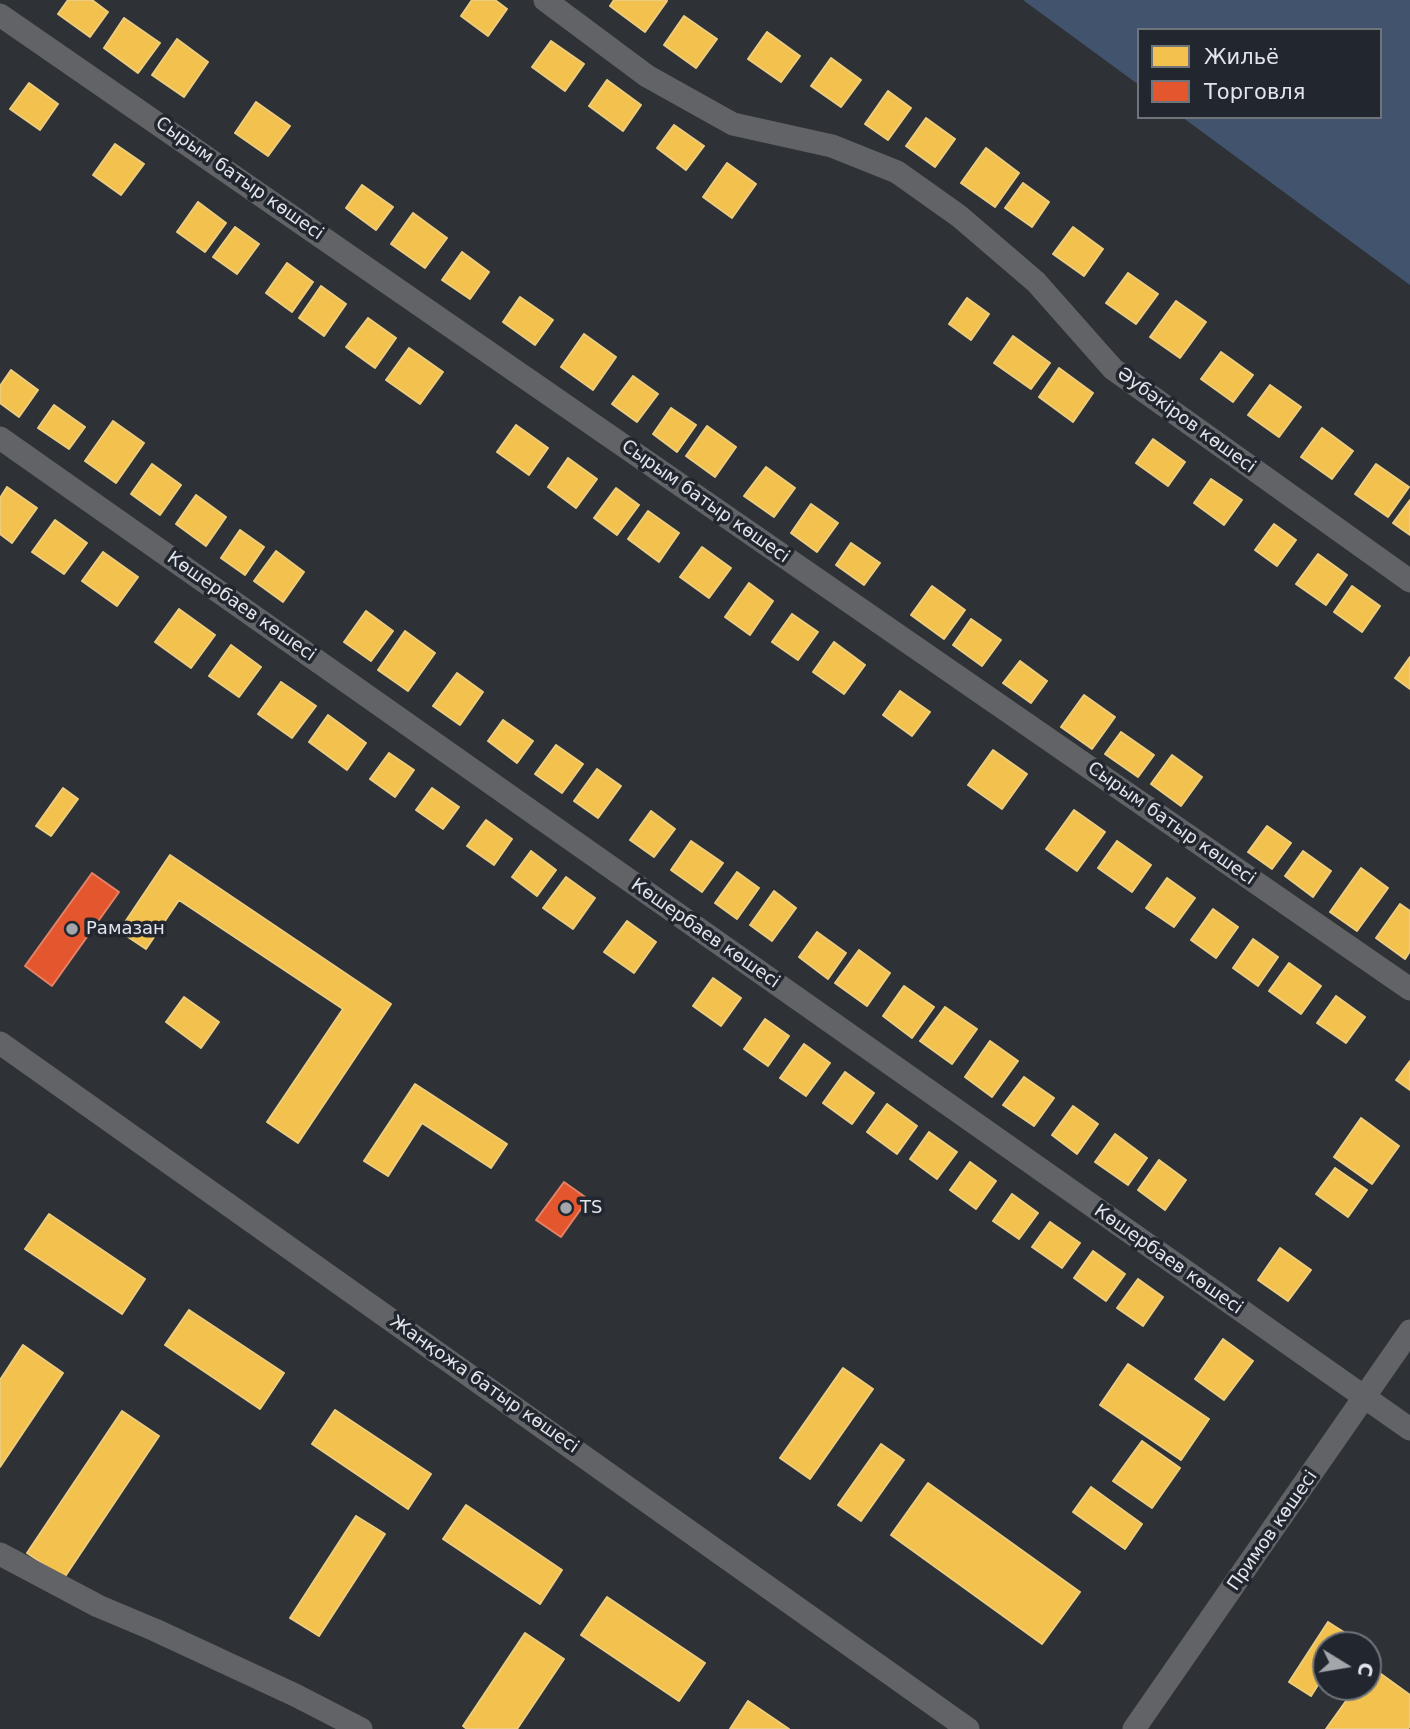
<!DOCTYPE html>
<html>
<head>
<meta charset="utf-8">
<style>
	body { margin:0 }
	#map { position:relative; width:1410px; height:1729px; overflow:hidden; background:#2e3236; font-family:"DejaVu Sans",sans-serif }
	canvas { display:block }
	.legend { position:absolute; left:1137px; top:28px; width:245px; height:91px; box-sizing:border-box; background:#22272f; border:2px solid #6f737a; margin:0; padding:9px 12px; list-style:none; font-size:21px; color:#e2e6eb }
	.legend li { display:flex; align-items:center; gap:14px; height:35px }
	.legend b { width:35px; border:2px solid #6f737a }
	.north { position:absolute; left:1312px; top:1631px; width:70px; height:70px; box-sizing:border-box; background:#22272f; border:2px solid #6f737a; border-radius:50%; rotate:101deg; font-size:19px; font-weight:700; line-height:28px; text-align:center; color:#e2e6eb }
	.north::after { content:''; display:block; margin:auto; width:24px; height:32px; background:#a3a7ac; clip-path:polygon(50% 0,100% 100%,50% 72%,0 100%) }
</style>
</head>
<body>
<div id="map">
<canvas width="1410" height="1729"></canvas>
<ul class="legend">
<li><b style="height:19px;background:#f2c14e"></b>Жильё</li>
<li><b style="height:19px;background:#e4572e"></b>Торговля</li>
</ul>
<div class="north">С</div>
</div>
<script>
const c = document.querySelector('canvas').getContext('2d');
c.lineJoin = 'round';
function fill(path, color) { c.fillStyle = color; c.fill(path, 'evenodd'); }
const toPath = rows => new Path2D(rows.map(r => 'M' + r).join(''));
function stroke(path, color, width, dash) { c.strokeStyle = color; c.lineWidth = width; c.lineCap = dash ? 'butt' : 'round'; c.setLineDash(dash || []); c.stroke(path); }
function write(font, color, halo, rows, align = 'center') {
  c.font = font + ' "DejaVu Sans",sans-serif'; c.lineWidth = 7; c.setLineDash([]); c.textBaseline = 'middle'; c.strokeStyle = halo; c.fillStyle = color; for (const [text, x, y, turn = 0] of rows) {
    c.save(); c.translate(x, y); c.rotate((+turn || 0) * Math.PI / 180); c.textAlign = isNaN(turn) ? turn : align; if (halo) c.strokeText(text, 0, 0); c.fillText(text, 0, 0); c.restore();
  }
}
const green = toPath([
	[1023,0,1410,0,1410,285,1182,117,1380,117,1380,30,1139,30,1139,85]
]);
const homes = toPath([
	[68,0,92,0,108,12,90,37,58,14,68,0],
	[472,0,495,0,507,9,488,36,461,16,472,0],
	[614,0,666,0,667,1,645,32,610,6,614,0],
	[684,16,717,39,696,68,664,45,684,16],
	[124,18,160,43,138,73,104,48,124,18],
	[767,32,800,56,781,82,748,59,767,32],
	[177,39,208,62,184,97,152,75,177,39],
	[551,41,584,64,565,91,532,67,551,41],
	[831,58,861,80,841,107,811,86,831,58],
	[607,80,641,105,623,131,589,106,607,80],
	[29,83,58,104,40,130,10,109,29,83],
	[888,91,911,108,888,140,865,124,888,91],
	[256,102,290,126,268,156,235,133,256,102],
	[926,118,955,139,935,167,906,146,926,118],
	[674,125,704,146,686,170,657,148,674,125],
	[115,144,144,164,121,195,93,175,115,144],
	[986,148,1019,173,995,207,961,183,986,148],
	[727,163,756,184,732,218,703,197,727,163],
	[1023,183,1049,202,1032,227,1005,208,1023,183],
	[362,185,393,207,376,230,346,208,362,185],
	[198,202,226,223,205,252,177,232,198,202],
	[413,213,447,238,425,268,391,244,413,213],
	[235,227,259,244,237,274,213,257,235,227],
	[1073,227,1103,249,1084,276,1053,254,1073,227],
	[462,252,489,272,470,299,442,280,462,252],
	[287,263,313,282,292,312,266,293,287,263],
	[1128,273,1158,294,1136,324,1106,303,1128,273],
	[321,286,346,304,324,336,299,318,321,286],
	[520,297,553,320,535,345,503,322,520,297],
	[967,298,989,314,971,340,949,324,967,298],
	[1176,301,1206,322,1180,358,1150,337,1176,301],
	[368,318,396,338,375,368,346,347,368,318],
	[584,334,616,357,593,390,561,367,584,334],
	[1013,336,1050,363,1031,389,994,363,1013,336],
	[409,348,443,372,420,404,386,380,409,348],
	[1221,352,1253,375,1233,402,1201,379,1221,352],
	[1059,368,1093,393,1073,422,1039,397,1059,368],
	[11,370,38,390,19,417,0,403,0,386,11,370],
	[633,376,658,394,637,422,612,404,633,376],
	[1270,385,1301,407,1279,437,1248,415,1270,385],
	[54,405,85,427,69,449,38,428,54,405],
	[671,408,696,425,677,452,653,434,671,408],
	[113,421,144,443,116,483,85,461,113,421],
	[516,425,548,448,529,475,497,452,516,425],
	[707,426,736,447,715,477,686,456,707,426],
	[1322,428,1353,451,1332,479,1301,457,1322,428],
	[1153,439,1185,462,1168,486,1136,463,1153,439],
	[568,458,597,479,576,508,548,487,568,458],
	[152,464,181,485,160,515,131,494,152,464],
	[1376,464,1409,487,1388,517,1355,494,1376,464],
	[766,467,795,488,774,517,744,496,766,467],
	[1211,479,1242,500,1224,525,1194,503,1211,479],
	[7,487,37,508,12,543,0,534,0,498,7,487],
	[616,488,639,505,617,535,594,518,616,488],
	[196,495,226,517,206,546,176,524,196,495],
	[1410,500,1410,535,1393,523,1410,500],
	[811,504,838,523,817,552,791,533,811,504],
	[648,511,679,533,659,562,628,539,648,511],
	[55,520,87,543,64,574,32,552,55,520],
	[1274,524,1296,540,1277,566,1255,550,1274,524],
	[240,530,264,547,245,575,221,558,240,530],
	[851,543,880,563,864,585,836,565,851,543],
	[702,547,731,568,709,598,680,577,702,547],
	[276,551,304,572,283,602,254,581,276,551],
	[103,552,138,577,117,606,82,581,103,552],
	[1318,554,1347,575,1326,605,1296,584,1318,554],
	[749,583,773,601,750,635,725,617,749,583],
	[932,586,965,610,944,639,911,615,932,586],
	[1352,586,1380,606,1362,632,1334,612,1352,586],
	[179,609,215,635,191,668,155,642,179,609],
	[366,611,393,631,371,661,344,642,366,611],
	[792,614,818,632,798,660,772,642,792,614],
	[971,619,1001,640,982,666,953,645,971,619],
	[405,631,435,653,408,691,378,670,405,631],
	[834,642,865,665,844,694,813,672,834,642],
	[231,645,261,667,239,697,209,676,231,645],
	[1410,657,1410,689,1395,678,1410,657],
	[1020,661,1047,681,1031,703,1003,683,1020,661],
	[457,673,483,692,460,725,433,706,457,673],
	[281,682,316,706,292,738,258,714,281,682],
	[900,691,930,712,912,736,883,715,900,691],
	[1084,695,1115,717,1092,749,1061,727,1084,695],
	[328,715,366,743,347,770,309,742,328,715],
	[503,720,533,741,517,763,488,741,503,720],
	[1121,732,1154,755,1138,777,1105,754,1121,732],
	[556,745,583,764,562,793,535,774,556,745],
	[993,750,1027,774,1002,809,968,785,993,750],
	[389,753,414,770,395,797,370,779,389,753],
	[1172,755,1202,777,1181,806,1151,784,1172,755],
	[597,769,621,786,598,818,574,801,597,769],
	[63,788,78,799,51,836,36,826,63,788],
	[432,788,459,807,443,829,416,810,432,788],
	[1074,810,1105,832,1077,871,1046,849,1074,810],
	[651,811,675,829,654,857,630,840,651,811],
	[486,820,512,839,494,865,467,846,486,820],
	[1267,826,1291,843,1272,869,1248,852,1267,826],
	[691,841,723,863,702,892,671,870,691,841],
	[1117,841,1151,865,1132,892,1098,868,1117,841],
	[531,851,556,870,537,896,512,877,531,851],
	[1303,851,1331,871,1313,897,1285,876,1303,851],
	[170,855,391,1004,298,1143,267,1122,343,1009,179,900,146,949,119,931,170,855],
	[1361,868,1388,888,1357,931,1330,912,1361,868],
	[737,872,759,888,737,919,715,903,737,872],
	[566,877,595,898,573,929,543,908,566,877],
	[1167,878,1195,898,1174,927,1146,908,1167,878],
	[774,891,796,908,772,941,750,925,774,891],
	[1400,904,1410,911,1410,951,1405,959,1376,938,1400,904],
	[1213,909,1238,927,1216,958,1191,940,1213,909],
	[627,921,656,942,634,973,604,952,627,921],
	[817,932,846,953,828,979,799,957,817,932],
	[1253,939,1278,957,1258,986,1233,968,1253,939],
	[859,950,890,973,867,1006,835,983,859,950],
	[1289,963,1321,986,1301,1014,1269,991,1289,963],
	[713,978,741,998,721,1026,693,1006,713,978],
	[904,986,934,1007,912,1038,883,1016,904,986],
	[1336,996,1365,1017,1346,1043,1317,1023,1336,996],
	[184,997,219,1022,201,1048,166,1022,184,997],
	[945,1007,977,1029,952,1064,920,1041,945,1007],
	[765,1019,789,1036,768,1066,744,1049,765,1019],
	[990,1041,1018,1061,992,1097,965,1077,990,1041],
	[804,1044,830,1063,806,1096,780,1078,804,1044],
	[1410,1061,1410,1090,1396,1080,1410,1061],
	[845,1072,874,1093,852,1124,823,1103,845,1072],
	[1024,1077,1054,1098,1034,1126,1003,1105,1024,1077],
	[415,1084,507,1144,491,1168,422,1123,388,1176,364,1161,415,1084],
	[887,1104,917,1126,897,1154,867,1132,887,1104],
	[1073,1106,1098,1124,1077,1154,1052,1135,1073,1106],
	[1361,1118,1399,1146,1372,1184,1334,1157,1361,1118],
	[929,1132,957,1152,937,1179,910,1159,929,1132],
	[1115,1134,1147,1158,1128,1185,1095,1162,1115,1134],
	[1159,1160,1186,1180,1165,1210,1138,1190,1159,1160],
	[970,1162,996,1181,976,1209,950,1190,970,1162],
	[1335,1168,1367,1190,1348,1217,1316,1194,1335,1168],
	[1012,1194,1038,1213,1019,1239,993,1221,1012,1194],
	[49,1214,145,1279,122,1314,25,1249,49,1214],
	[1050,1222,1080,1243,1062,1268,1032,1247,1050,1222],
	[1280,1248,1311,1270,1288,1301,1258,1280,1280,1248],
	[1093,1251,1125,1274,1106,1301,1074,1278,1093,1251],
	[1138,1279,1163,1297,1143,1326,1117,1308,1138,1279],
	[189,1310,284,1373,260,1409,165,1345,189,1310],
	[1223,1339,1253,1361,1224,1400,1195,1379,1223,1339],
	[23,1345,63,1373,0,1467,0,1380,23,1345],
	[1128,1364,1209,1419,1181,1460,1100,1405,1128,1364],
	[843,1368,873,1389,810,1479,780,1458,843,1368],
	[335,1410,431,1474,408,1509,312,1444,335,1410],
	[122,1411,159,1436,64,1578,27,1553,122,1411],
	[1142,1441,1180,1468,1152,1508,1113,1481,1142,1441],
	[881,1444,904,1460,861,1521,838,1505,881,1444],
	[928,1483,1080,1592,1042,1644,891,1535,928,1483],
	[1091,1487,1142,1524,1125,1549,1073,1512,1091,1487],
	[466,1505,562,1570,540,1604,443,1539,466,1505],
	[356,1516,385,1534,319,1636,290,1618,356,1516],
	[607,1597,705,1663,679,1701,581,1635,607,1597],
	[1328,1622,1350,1636,1344,1645,1326,1645,1326,1672,1311,1696,1289,1682,1328,1622],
	[525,1633,564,1659,517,1729,467,1729,463,1726,525,1633],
	[1370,1666,1410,1695,1410,1726,1408,1729,1326,1729,1356,1687,1368,1687,1368,1670,1370,1666],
	[748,1701,789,1729,730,1729,748,1701]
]);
const shops = toPath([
	[92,873,119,892,52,986,25,966,92,873],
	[564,1182,588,1199,561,1237,536,1220,564,1182]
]);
const street = toPath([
	[545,0,647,76,733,124,832,146,897,172,959,216,1036,282,1113,369,1410,581],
	[0,15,1410,989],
	[0,438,1410,1429],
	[0,1043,968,1729],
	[0,1554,98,1606,155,1630,295,1695,361,1729],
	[1134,1729,1410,1331]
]);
const markers = [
	[72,929,7,"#a3a7ac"],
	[566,1208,7,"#a3a7ac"]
];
const streetNames = [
	["Сырым батыр көшесі",239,179,35],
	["Әубәкіров көшесі",1186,421,36],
	["Сырым батыр көшесі",705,502,35],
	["Көшербаев көшесі",241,607,35],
	["Сырым батыр көшесі",1171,824,35],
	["Көшербаев көшесі",705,934,35],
	["Көшербаев көшесі",1168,1260,35],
	["Жанқожа батыр көшесі",484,1385,35],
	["Примов көшесі",1273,1531,-55]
];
const poiNames = [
	["Рамазан",86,929],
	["TS",580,1208]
];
fill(green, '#42546d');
fill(homes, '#f2c14e');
stroke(homes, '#edcc7d', 2);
fill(shops, '#e4572e');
stroke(shops, '#e38267', 2);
stroke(street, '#626366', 23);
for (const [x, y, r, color] of markers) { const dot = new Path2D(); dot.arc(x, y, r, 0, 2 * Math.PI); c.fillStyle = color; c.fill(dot); stroke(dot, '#22272f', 2.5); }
write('18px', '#e2e6eb', '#22272f', streetNames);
write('18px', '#e2e6eb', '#22272f', poiNames, 'left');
</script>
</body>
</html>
